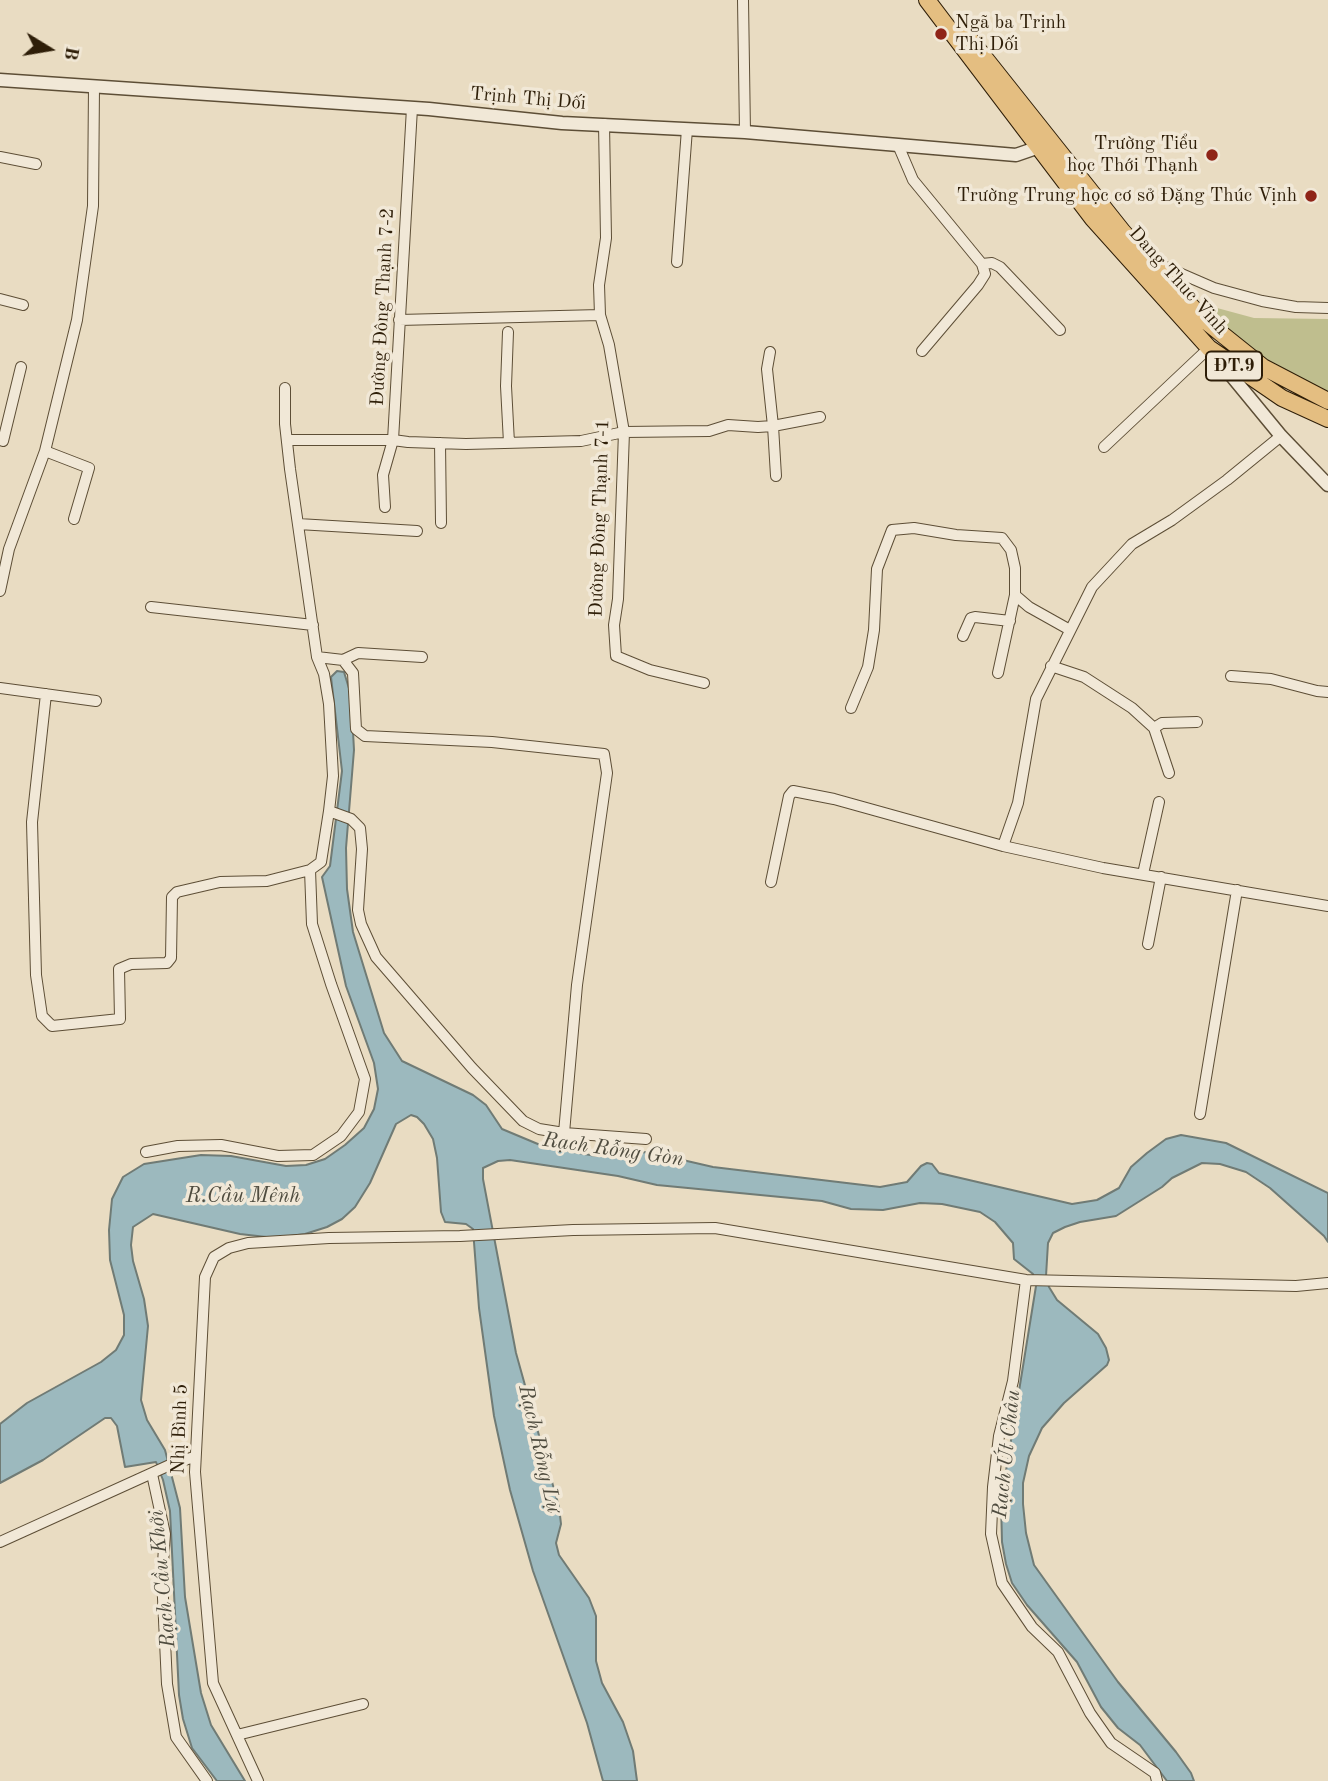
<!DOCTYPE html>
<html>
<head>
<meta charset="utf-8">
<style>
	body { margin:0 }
	#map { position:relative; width:1328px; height:1781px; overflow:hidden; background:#e9dcc2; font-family:"Old Standard TT",serif }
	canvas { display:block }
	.north { position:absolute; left:14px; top:14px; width:70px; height:70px; -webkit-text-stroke:5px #f1e8d7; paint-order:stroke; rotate:101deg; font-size:19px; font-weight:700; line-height:28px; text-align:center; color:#2e1e08 }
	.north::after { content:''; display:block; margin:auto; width:24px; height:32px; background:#2e1e08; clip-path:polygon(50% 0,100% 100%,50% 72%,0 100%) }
</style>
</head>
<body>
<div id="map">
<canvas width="1328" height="1781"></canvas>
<div class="north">B</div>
</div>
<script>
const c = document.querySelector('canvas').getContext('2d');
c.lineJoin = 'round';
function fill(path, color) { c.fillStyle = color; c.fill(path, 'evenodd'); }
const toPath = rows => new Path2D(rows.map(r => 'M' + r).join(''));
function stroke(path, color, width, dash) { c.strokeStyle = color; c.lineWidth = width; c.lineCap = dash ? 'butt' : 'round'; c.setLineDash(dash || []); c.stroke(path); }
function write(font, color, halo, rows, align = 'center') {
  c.font = font + ' "Old Standard TT",serif'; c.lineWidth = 7; c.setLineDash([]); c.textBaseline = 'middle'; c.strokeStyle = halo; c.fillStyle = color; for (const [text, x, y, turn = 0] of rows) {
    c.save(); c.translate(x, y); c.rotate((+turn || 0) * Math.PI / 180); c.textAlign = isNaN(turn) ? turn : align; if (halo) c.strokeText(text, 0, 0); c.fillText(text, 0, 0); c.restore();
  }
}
const green = toPath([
	[1195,302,1254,318,1328,319,1328,397,1246,351]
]);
const water = toPath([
	[337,671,344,672,351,695,354,750,346,848,347,889,353,932,384,1033,402,1061,473,1095,486,1105,502,1129,545,1147,596,1156,648,1152,713,1167,880,1187,907,1182,921,1166,927,1163,932,1164,939,1173,1072,1204,1097,1200,1119,1188,1131,1167,1147,1153,1166,1139,1181,1135,1226,1143,1328,1193,1328,1242,1324,1236,1270,1188,1246,1172,1220,1164,1202,1163,1172,1178,1162,1187,1116,1216,1080,1222,1065,1227,1053,1233,1048,1243,1046,1276,1049,1287,1057,1300,1098,1334,1106,1348,1109,1360,1107,1365,1064,1403,1042,1428,1029,1456,1023,1483,1023,1504,1026,1533,1034,1565,1118,1682,1176,1752,1191,1773,1194,1781,1167,1781,1140,1745,1118,1728,1101,1707,1077,1662,1027,1605,1012,1583,1006,1564,1002,1542,1001,1502,1036,1286,1033,1274,1014,1259,1013,1243,995,1222,980,1212,942,1204,920,1203,883,1210,851,1209,822,1201,657,1185,618,1176,510,1160,498,1161,483,1168,483,1179,516,1353,559,1507,561,1524,556,1543,559,1555,589,1598,596,1616,596,1661,602,1683,623,1722,633,1751,637,1781,603,1781,587,1723,533,1571,510,1490,494,1416,479,1308,473,1229,466,1224,445,1222,441,1212,437,1158,433,1139,424,1124,417,1117,411,1115,396,1124,370,1183,355,1207,342,1219,327,1227,305,1234,275,1238,240,1234,153,1214,133,1227,131,1245,133,1261,144,1299,148,1326,141,1400,147,1420,165,1450,180,1508,185,1597,201,1693,211,1725,245,1781,217,1781,192,1748,183,1719,179,1695,170,1511,163,1480,156,1462,125,1467,117,1426,111,1418,105,1418,43,1460,0,1483,0,1424,27,1403,101,1362,116,1350,124,1335,124,1315,110,1260,109,1230,112,1199,123,1177,144,1164,201,1155,231,1156,286,1166,306,1165,325,1159,345,1145,364,1128,374,1109,378,1089,374,1063,346,986,322,877,330,866,342,771,331,677,337,671]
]);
const minor = toPath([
	[743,0,745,132],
	[604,124,606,238,599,285,600,315,609,345,624,432,618,599,614,625,616,656,650,670,704,683],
	[898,145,913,180,982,264,985,274,978,285,922,351],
	[0,157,36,164],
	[677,262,687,129],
	[1154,262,1214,288,1262,301,1296,307,1328,308],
	[982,264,992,263,1000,267,1060,330],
	[0,299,23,305],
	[399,320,600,315],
	[508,332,506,386,509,443],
	[285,388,285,424,290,469,317,657,324,674,329,704,333,776,329,811,351,819,360,828,362,849,358,910,361,924,376,957,472,1068,523,1121,539,1129,564,1133,646,1139],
	[288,440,393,440,408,442,466,444,581,441,624,432,709,431,728,425,758,427,773,426,767,369,770,352],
	[3,441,21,367],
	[440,443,441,523],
	[1104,447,1209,348],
	[45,451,89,468,74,519],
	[776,476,773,426,820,417],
	[385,507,383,475,393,440,412,108],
	[298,524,417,531],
	[0,591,9,549,45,451,77,320,93,206,94,86],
	[151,607,313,625],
	[963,636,971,618,975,617,1010,621],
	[317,657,343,660,353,673,356,729,365,736,492,742,604,754,607,773,577,985,564,1133],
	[343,660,358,653,422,657],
	[1051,666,1084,677,1132,708,1154,728,1162,723,1197,722],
	[998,673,1015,595],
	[1231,676,1271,679,1317,691,1328,692],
	[0,688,96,701],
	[46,694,32,822,36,975,42,1016,52,1026,120,1019,119,969,131,964,167,963,171,958,172,897,177,892,220,882,267,881,310,870,321,862,329,811],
	[851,708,868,667,874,630,877,569,892,530,914,528,956,535,1002,538,1011,550,1015,568,1015,595,1029,607,1070,630],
	[1154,728,1169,773],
	[1003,846,1018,803,1036,699,1092,587,1132,544,1172,520,1227,480,1281,436],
	[1143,874,1159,802],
	[771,882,789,796,793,791,834,799,1003,846,1103,868,1328,906],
	[1148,944,1161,877],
	[1200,1114,1237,890],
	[146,1152,178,1146,221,1145,278,1156,313,1155,341,1136,359,1112,365,1079,331,984,312,924,310,870],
	[1026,1280,1013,1381,999,1436,993,1487,991,1534,1002,1583,1032,1627,1058,1652,1090,1713,1111,1743,1155,1773,1157,1781],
	[152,1474,165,1534,162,1577,167,1684,176,1737,207,1781],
	[0,1542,172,1464,194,1457],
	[237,1735,363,1704],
	[258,1781,213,1683,195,1472,205,1277,214,1257,229,1248,248,1243,329,1238,460,1236,573,1230,715,1228,1026,1280,1296,1286,1328,1283]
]);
const tertiary = toPath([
	[0,80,429,109,562,123,745,132,1016,155,1045,145],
	[1216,357,1281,436,1328,485]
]);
const primary = toPath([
	[927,0,1093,219,1209,348,1282,398,1328,419],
	[965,33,1123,232,1203,319,1263,367,1328,401]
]);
const markers = [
	[941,34,7,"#8f2418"],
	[1212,155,7,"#8f2418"],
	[1311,196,7,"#8f2418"]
];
const shields = [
	[1234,366,56]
];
const shieldNames = [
	["ĐT.9",1234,366]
];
const poiNames = [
	["Ngã ba Trịnh",955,23,"left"],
	["Thị Dối",955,45,"left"],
	["Trường Tiểu",1198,144],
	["học Thới Thạnh",1198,166],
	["Trường Trung học cơ sở Đặng Thúc Vịnh",1297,196]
];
const streetNames = [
	["Trịnh Thị Dối",528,99,5],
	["Dang Thuc Vinh",1178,281,48],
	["Đường Đông Thạnh 7-2",383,307,-87],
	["Đường Đông Thạnh 7-1",600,518,-88],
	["Nhị Bình 5",180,1429,-88]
];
const waterNames = [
	["Rạch Rỗng Gòn",613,1150,8],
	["R.Cầu Mênh",243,1196],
	["Rạch Rỗng Lự",539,1449,77],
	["Rạch Út Châu",1007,1454,-84],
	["Rạch Cầu Khởi",163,1579,-95]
];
fill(green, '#bfbe8e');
fill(water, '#9cb9be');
stroke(water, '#707b75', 2);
stroke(minor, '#5d4e36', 12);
stroke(tertiary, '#5d4e36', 15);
stroke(primary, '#2e1e08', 18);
stroke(minor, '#f1e8d7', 10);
stroke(tertiary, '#f1e8d7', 12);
stroke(primary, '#e4be81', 16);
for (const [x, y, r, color] of markers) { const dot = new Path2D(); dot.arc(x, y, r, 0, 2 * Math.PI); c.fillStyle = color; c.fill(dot); stroke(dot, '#f1e8d7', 2.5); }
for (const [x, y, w] of shields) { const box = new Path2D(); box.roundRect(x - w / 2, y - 14.5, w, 29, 5); c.fillStyle = '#f1e8d7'; c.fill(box); stroke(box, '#2e1e08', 2); }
write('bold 18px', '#2e1e08', null, shieldNames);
write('19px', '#2e1e08', '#f1e8d7', poiNames, 'right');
write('19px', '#2e1e08', '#f1e8d7', streetNames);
write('italic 21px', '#4f4c3f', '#f1e8d7', waterNames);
</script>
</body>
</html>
